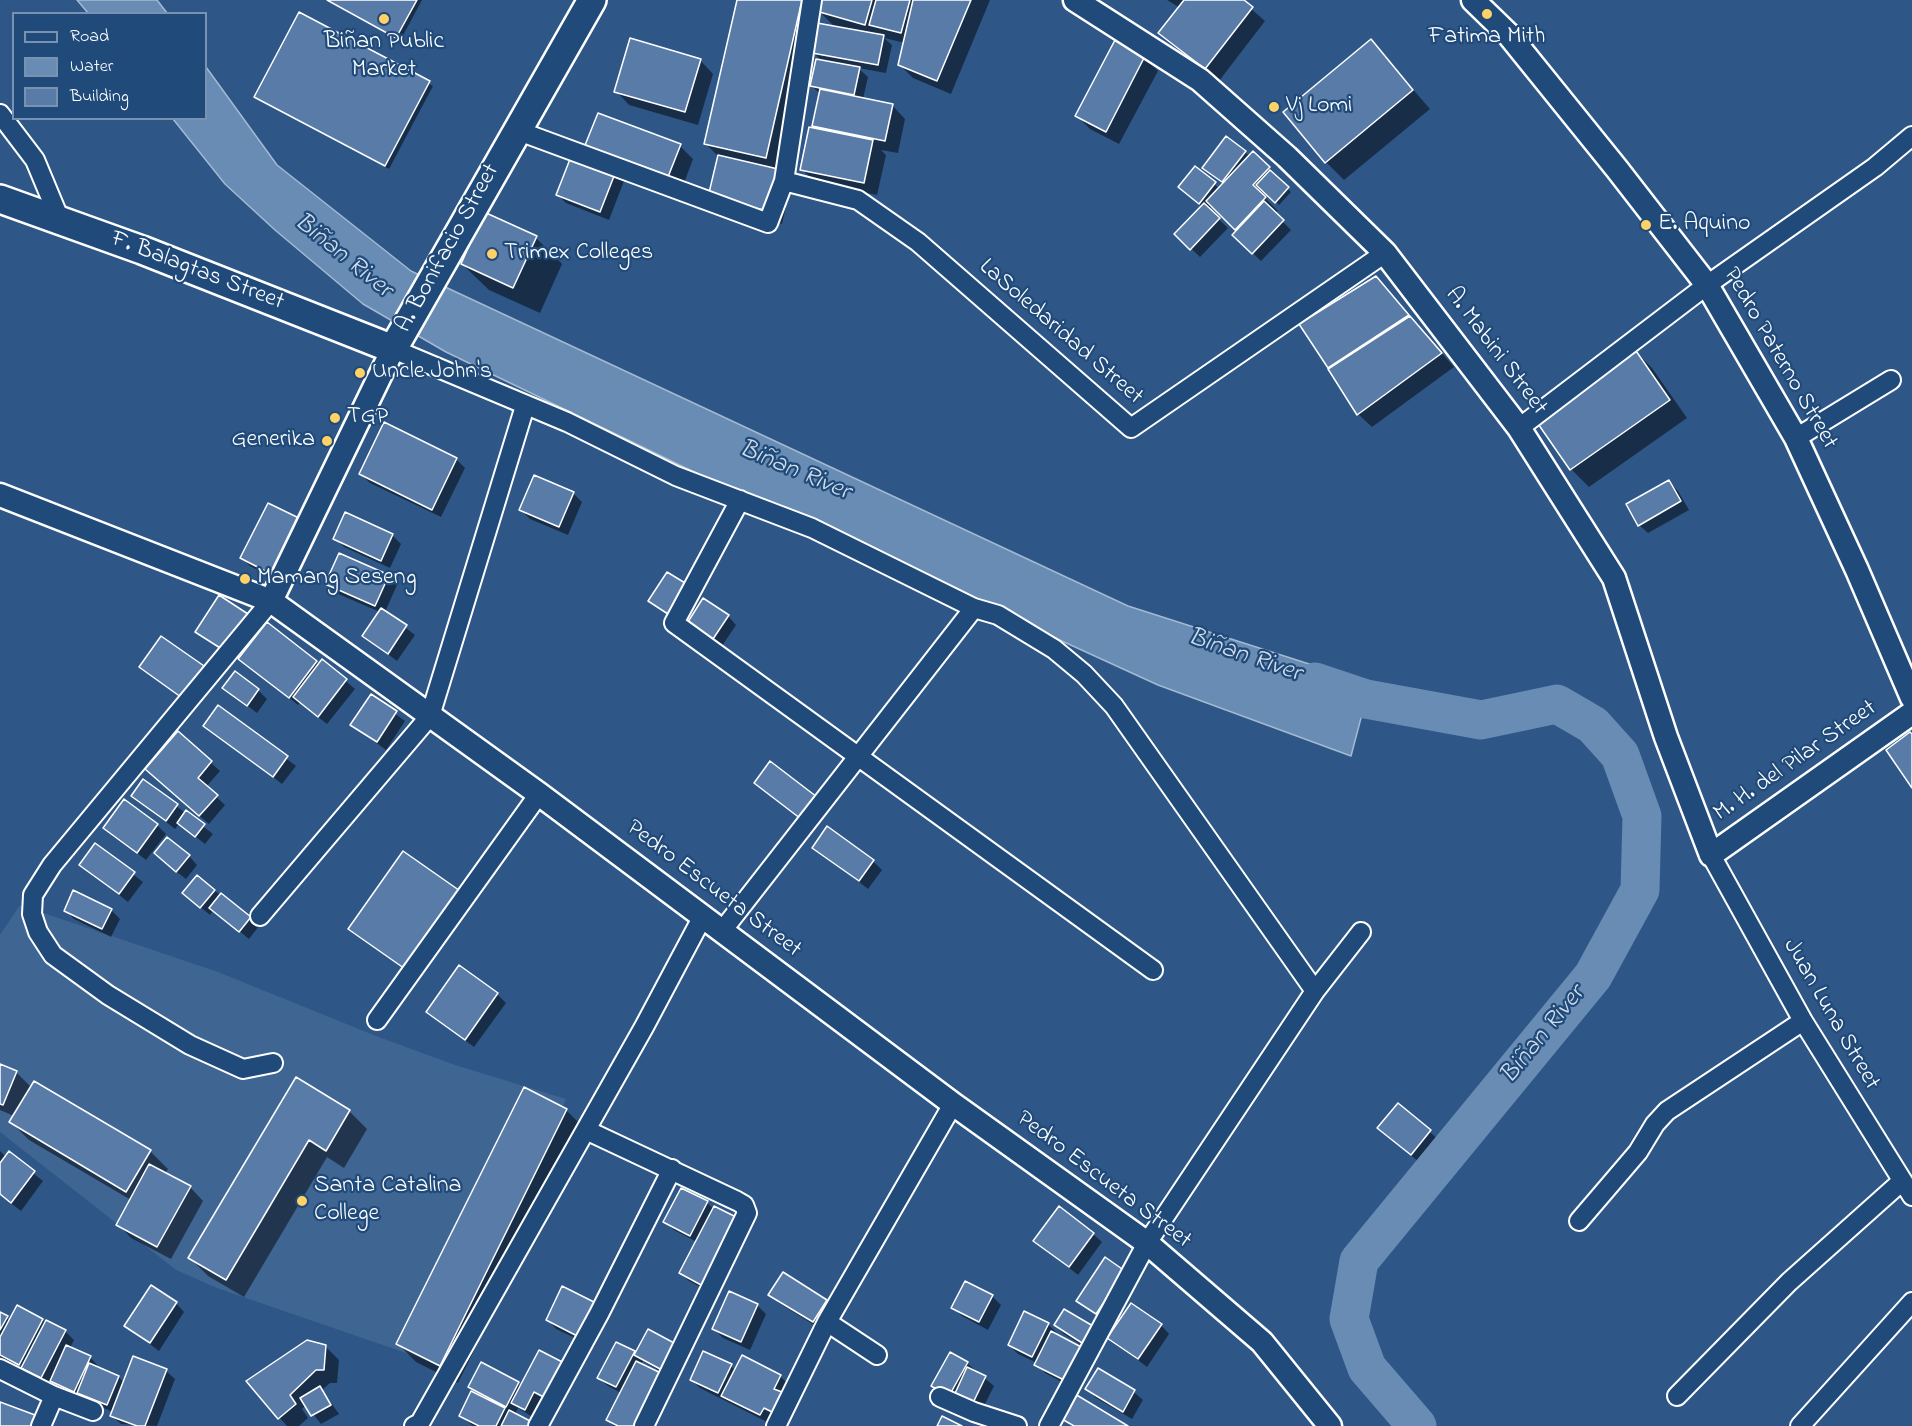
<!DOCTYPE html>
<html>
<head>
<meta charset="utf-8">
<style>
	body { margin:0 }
	#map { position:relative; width:1912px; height:1426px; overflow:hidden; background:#2e5787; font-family:"Indie Flower",sans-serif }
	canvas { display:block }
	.legend { position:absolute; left:12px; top:12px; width:195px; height:108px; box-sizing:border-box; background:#1f4a7a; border:2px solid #7992af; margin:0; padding:8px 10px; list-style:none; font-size:18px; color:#fff }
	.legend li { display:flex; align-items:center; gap:12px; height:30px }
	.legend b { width:30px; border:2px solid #7992af }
</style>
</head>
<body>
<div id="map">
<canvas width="1912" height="1426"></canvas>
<ul class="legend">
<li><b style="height:8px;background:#1f4a7a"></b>Road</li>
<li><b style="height:16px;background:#688cb4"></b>Water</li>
<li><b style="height:16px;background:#587ba8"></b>Building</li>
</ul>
</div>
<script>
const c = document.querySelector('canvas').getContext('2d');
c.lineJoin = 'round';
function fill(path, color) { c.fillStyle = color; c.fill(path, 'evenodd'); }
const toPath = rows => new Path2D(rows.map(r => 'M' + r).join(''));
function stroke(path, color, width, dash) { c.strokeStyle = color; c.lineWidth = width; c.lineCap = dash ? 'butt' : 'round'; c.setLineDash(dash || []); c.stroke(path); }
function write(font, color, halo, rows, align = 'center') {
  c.font = font + ' "Indie Flower",sans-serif'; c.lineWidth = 4.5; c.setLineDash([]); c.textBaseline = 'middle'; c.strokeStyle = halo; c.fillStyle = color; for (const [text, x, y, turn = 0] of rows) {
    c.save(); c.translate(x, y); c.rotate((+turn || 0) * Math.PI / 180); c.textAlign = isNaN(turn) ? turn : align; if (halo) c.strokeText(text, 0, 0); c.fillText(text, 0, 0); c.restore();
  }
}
const built = toPath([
	[20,905,218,972,376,1036,455,1065,566,1099,438,1364,217,1288,176,1270,0,1132,0,935]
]);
const water = toPath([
	[77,0,157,0,167,13,88,13,77,0],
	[206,67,277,165,411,271,1128,606,1381,687,1366,699,1351,756,1158,685,717,483,446,352,363,304,275,230,225,184,173,119,206,118,206,67]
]);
const shadow = toPath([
	[326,0,422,0,400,41],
	[739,0,990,0,951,94,913,78,900,65,905,43,884,38,892,45,886,73,858,68,868,77,863,99,892,105,905,119,898,153,881,150,886,155,877,195,815,183,802,169,819,130,814,126,820,94,812,86,822,61,812,51,791,184,782,224,723,210,719,157,706,144],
	[821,13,835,27,818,24],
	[1167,0,1241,0,1265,21,1219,81,1160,33,1180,8],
	[300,14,433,86,389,169,256,96],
	[1371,41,1430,109,1344,180,1326,162],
	[1144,57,1158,71,1119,144,1090,129,1077,116],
	[700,60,713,74,698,125,629,105,616,91],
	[599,115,680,146,693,159,680,194,611,168,624,181,609,220,566,203,557,194,573,156,603,168,585,150],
	[1245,152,1250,157,1253,154,1291,192,1279,205,1269,195,1266,199,1278,211,1275,214,1291,230,1261,261,1234,235,1238,231,1212,206,1209,210,1228,228,1200,257,1176,234,1202,207,1180,187,1195,168,1220,189,1224,185,1204,168],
	[536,238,562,264,540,313,489,290,462,264],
	[1376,278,1454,367,1372,427,1358,414,1301,324],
	[1634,350,1652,368,1687,418,1589,487,1571,469],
	[456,459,465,468,441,517,370,483,361,474],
	[1669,482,1678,491,1689,510,1648,533,1639,525],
	[573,493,582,502,568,535,530,519,521,510],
	[269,505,286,585,250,566,242,558],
	[346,514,393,536,401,544,390,568,344,547,335,538],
	[667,574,680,623,650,601],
	[388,576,397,585,385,612,415,635,397,661,364,636,380,612,336,593,327,584],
	[728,616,736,625,720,649,696,633],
	[259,626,243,652,245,653,316,662,319,665,322,661,355,689,327,724,300,703,298,705,239,657,237,661,197,632],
	[162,638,194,708,141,667],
	[224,688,258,690,267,699,257,713],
	[371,696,405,721,386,750,352,725],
	[219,707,296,766,282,784,205,725],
	[178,733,220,771,206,787,225,805,209,824,155,778],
	[143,781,213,834,205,844,179,824,175,829,133,796],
	[157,825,166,834,146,860,105,828],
	[95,845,143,882,128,902,81,865],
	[814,847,873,861,882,870,868,889],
	[403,853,417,978,350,929],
	[189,856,197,865,186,879,164,862],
	[198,877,259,926,249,939,214,910,210,915,193,901],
	[65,910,111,910,120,919,111,937,74,919],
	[497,994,506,1003,474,1047,428,1012],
	[0,1066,16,1072,31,1087,150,1151,168,1169,165,1174,190,1187,203,1201,171,1259,131,1238,118,1224,131,1200,29,1140,11,1122,14,1116,0,1110],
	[296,1079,349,1111,367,1129,344,1168,327,1157,244,1297,208,1276,190,1258],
	[1398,1105,1439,1140,1420,1163,1388,1136],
	[566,1110,584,1128,458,1383,416,1362,398,1344],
	[0,1151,6,1157,9,1154,43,1181,21,1211,0,1195],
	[682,1190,707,1203,714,1209,712,1293,689,1281,680,1273,697,1242,674,1230,665,1222],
	[1093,1234,1102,1242,1078,1275,1035,1240],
	[1124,1272,1105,1322,1077,1301],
	[770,1295,826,1301,835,1310,822,1330,779,1303],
	[992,1296,1001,1305,988,1330,962,1316,953,1308],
	[176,1303,184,1312,159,1351,126,1326],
	[757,1305,766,1314,750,1350,723,1338,714,1329],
	[601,1307,609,1316,594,1347,556,1329,548,1320],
	[0,1313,10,1321,42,1320,65,1331,74,1340,70,1348,90,1357,98,1366,97,1368,119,1377,124,1383,166,1371,175,1379,157,1426,121,1424,112,1416,113,1412,60,1389,53,1381,50,1386,32,1376,15,1359,12,1361,20,1369,3,1359,0,1356],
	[1048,1324,1057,1333,1075,1389,1045,1373,1037,1363,1018,1354,1009,1345],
	[1055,1325,1092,1327,1091,1351,1064,1334],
	[1161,1325,1169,1334,1147,1367,1109,1338],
	[675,1345,662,1372,643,1361,641,1365,661,1373,674,1386,655,1426,614,1426,608,1420,621,1393,608,1386,599,1378,634,1352,636,1355],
	[326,1347,339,1360,337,1383,330,1383,322,1390,339,1414,321,1424,306,1405,302,1409,308,1418,299,1426,287,1426,248,1382],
	[967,1363,994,1386,979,1416,942,1395,933,1386],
	[731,1366,736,1371,780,1376,789,1385,769,1423,700,1388,691,1379],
	[569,1367,577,1376,560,1408,543,1399,534,1418,518,1408,515,1415,534,1426,473,1426,461,1416,481,1397,470,1386,518,1384,521,1387],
	[1098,1370,1134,1392,1143,1400,1132,1419,1096,1398,1087,1389]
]);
const river = toPath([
	[1315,682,1366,699,1481,720,1557,704,1593,725,1620,755,1642,816,1640,890,1593,976,1359,1261,1349,1319,1367,1368,1417,1426]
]);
const building = toPath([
	[327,0,417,0,396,38,327,0],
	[737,0,802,0,766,158,704,144,737,0],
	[820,0,872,0,865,25,816,11,820,0],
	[876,0,910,0,901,33,869,25,876,0],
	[913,0,971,0,937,81,898,65,913,0],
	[1184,0,1244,0,1253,7,1205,69,1158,33,1184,0],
	[299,12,430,81,385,166,254,97,299,12],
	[817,23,884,35,878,65,812,53,817,23],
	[630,38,701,59,685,112,614,92,630,38],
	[1371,39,1413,90,1325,163,1283,112,1371,39],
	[1115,40,1145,56,1106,132,1075,116,1115,40],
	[816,59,860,67,854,95,810,86,816,59],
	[820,89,893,104,885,141,812,126,820,89],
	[598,113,681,144,666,182,583,150,598,113],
	[809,127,873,140,864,183,800,170,809,127],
	[1226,136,1246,151,1222,182,1202,168,1226,136],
	[1253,151,1270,167,1253,185,1266,197,1235,230,1206,201,1253,151],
	[572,154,616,171,600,212,556,195,572,154],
	[718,155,778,169,768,211,708,197,718,155],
	[1195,166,1216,182,1199,204,1178,187,1195,166],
	[1270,170,1289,187,1275,203,1256,185,1270,170],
	[1264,201,1284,220,1252,254,1232,235,1264,201],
	[1204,203,1220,218,1190,250,1174,234,1204,203],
	[484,212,537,236,513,288,461,264,484,212],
	[1376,276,1409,315,1328,368,1299,324,1376,276],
	[1410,316,1442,353,1357,415,1328,369,1410,316],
	[1634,348,1670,400,1570,470,1534,418,1634,348],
	[384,422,457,458,432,510,359,474,384,422],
	[534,475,574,492,559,527,519,510,534,475],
	[1669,480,1681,501,1638,526,1626,504,1669,480],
	[268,503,305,521,277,577,240,558,268,503],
	[345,512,393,534,381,561,333,539,345,512],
	[339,553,389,575,375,606,325,584,339,553],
	[667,572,690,586,671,616,648,601,667,572],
	[219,595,251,616,228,653,195,632,219,595],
	[703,598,729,615,711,642,686,625,703,598],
	[381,608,407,625,388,654,362,636,381,608],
	[267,622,317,661,289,698,238,659,267,622],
	[161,636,207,668,185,700,139,667,161,636],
	[322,659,347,679,318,717,293,697,322,659],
	[235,671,259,689,247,706,222,688,235,671],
	[371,694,397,711,377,742,350,725,371,694],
	[218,705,288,756,273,777,203,726,218,705],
	[178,731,212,761,198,778,218,795,199,816,145,769,178,731],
	[1910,732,1912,734,1912,788,1886,750,1910,732],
	[770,761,817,797,801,819,754,783,770,761],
	[143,779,178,804,166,821,131,796,143,779],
	[124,799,158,824,137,853,103,828,124,799],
	[186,810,205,824,195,837,177,823,186,810],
	[827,826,874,860,859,881,812,848,827,826],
	[167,837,190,855,176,872,154,853,167,837],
	[95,843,135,872,119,894,79,865,95,843],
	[403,851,463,893,408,971,348,929,403,851],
	[197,875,215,890,200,908,182,893,197,875],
	[73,890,112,909,102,929,64,911,73,890],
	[221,893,251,917,239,932,209,908,221,893],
	[459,965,498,993,465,1040,426,1012,459,965],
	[0,1064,17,1071,3,1105,0,1104,0,1064],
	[296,1077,350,1110,326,1151,309,1140,226,1280,188,1258,296,1077],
	[34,1081,151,1150,126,1192,9,1122,34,1081],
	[524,1087,567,1109,440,1366,396,1344,524,1087],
	[1398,1103,1431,1130,1411,1155,1377,1128,1398,1103],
	[9,1151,35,1171,11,1203,0,1194,0,1163,9,1151],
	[149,1164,191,1186,157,1247,116,1225,149,1164],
	[681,1188,708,1201,690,1236,663,1222,681,1188],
	[714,1206,738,1218,703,1286,679,1273,714,1206],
	[1059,1206,1094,1233,1069,1267,1033,1241,1059,1206],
	[1105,1257,1125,1271,1096,1314,1076,1301,1105,1257],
	[783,1272,827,1300,813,1322,768,1295,783,1272],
	[965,1281,993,1295,979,1322,951,1308,965,1281],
	[151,1285,177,1302,150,1343,124,1326,151,1285],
	[562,1286,602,1306,585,1340,546,1320,562,1286],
	[729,1291,758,1304,741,1342,712,1329,729,1291],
	[1131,1303,1162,1324,1138,1359,1107,1338,1131,1303],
	[17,1305,43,1319,19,1365,0,1355,0,1337,17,1305],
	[1064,1309,1093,1326,1082,1343,1054,1325,1064,1309],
	[1024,1311,1049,1323,1032,1357,1008,1345,1024,1311],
	[0,1312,8,1316,0,1330,0,1312],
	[46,1320,66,1330,41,1378,21,1368,46,1320],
	[648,1329,676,1344,662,1370,634,1355,648,1329],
	[1051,1331,1083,1348,1066,1381,1034,1365,1051,1331],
	[307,1340,326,1345,324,1370,316,1370,290,1395,296,1404,278,1419,246,1381,307,1340],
	[616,1342,635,1351,616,1387,597,1378,616,1342],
	[66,1345,91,1356,74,1392,50,1381,66,1345],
	[539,1350,570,1366,551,1401,534,1392,525,1410,511,1403,539,1350],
	[703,1351,732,1364,718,1393,690,1380,703,1351],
	[950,1352,968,1362,949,1396,931,1386,950,1352],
	[742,1355,781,1375,774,1389,782,1392,772,1412,764,1408,760,1415,721,1396,742,1355],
	[133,1356,167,1369,145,1426,137,1426,110,1416,133,1356],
	[636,1361,667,1376,642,1426,618,1426,606,1420,636,1361],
	[481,1362,519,1382,506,1407,468,1387,481,1362],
	[89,1363,119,1376,107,1405,77,1393,89,1363],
	[967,1367,986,1376,970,1409,952,1400,967,1367],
	[1098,1368,1135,1390,1123,1412,1085,1389,1098,1368],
	[320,1386,331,1405,311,1416,300,1398,320,1386],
	[471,1391,505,1408,496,1426,479,1426,459,1416,471,1391],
	[1075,1394,1128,1426,1074,1426,1060,1418,1075,1394],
	[0,1402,35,1415,31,1426,0,1426,0,1402],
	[509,1410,532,1422,530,1426,501,1426,509,1410],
	[942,1416,962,1426,937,1426,942,1416]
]);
const minor = toPath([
	[0,114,35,160,60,220],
	[516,130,768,223,784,181,812,0],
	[784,181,858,200,918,242,1131,428,1385,253],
	[393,349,567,422,676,476,812,528,974,608,998,615,1054,649,1084,674,1114,706,1315,991,1147,1243,1049,1426],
	[1519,428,1707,285,1875,167,1912,136],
	[1796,438,1891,380],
	[740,500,674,623,1153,970],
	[271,601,52,865,33,895,32,914,38,932,53,955,108,995,190,1045,243,1069,273,1063],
	[1711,855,1803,1021,1912,1196],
	[260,916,430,716,525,406],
	[722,931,974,608],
	[1315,991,1361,932],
	[377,1020,539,794],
	[586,1130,737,1201,744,1205,747,1213,644,1426],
	[1579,1221,1638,1152,1655,1124,1667,1111,1803,1021],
	[827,1322,877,1355],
	[0,1369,54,1396,93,1411],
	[1677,1396,1789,1282,1901,1182],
	[940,1397,974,1412,1017,1426],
	[41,1426,54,1396],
	[414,1426,420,1423,644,1027,703,916],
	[538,1426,599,1314,672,1169],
	[776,1426,827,1322,953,1104],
	[1800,1426,1912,1302]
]);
const tertiary = toPath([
	[1075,0,1200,80,1287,157,1385,253,1519,428,1614,578,1666,737,1711,855,1912,713],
	[1473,0,1508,34,1617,169,1707,285,1796,438,1857,570,1912,698],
	[0,495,271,601,539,794,953,1104,1147,1243,1262,1342,1330,1426],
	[271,601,393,349]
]);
const secondary = toPath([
	[0,199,142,250,393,349,592,0]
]);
const markers = [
	[1487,14,6,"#ffd166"],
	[384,19,6,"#ffd166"],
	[1274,107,6,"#ffd166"],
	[1646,225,6,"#ffd166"],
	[492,254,6,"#ffd166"],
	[360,373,6,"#ffd166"],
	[335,418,6,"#ffd166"],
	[327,441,6,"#ffd166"],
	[245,579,6,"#ffd166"],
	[302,1201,6,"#ffd166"]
];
const poiNames = [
	["Fatima Mith",1487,38,"center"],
	["Biñan Public",384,43,"center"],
	["Market",384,71,"center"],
	["Vj Lomi",1286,107],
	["E. Aquino",1658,225],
	["Trimex Colleges",504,254],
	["Uncle John's",372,373],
	["TGP",347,418],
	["Generika",315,441,"right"],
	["Mamang Seseng",257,579],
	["Santa Catalina",314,1187],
	["College",314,1215]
];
const streetNames = [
	["A. Bonifacio Street",449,249,-61],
	["F. Balagtas Street",197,272,21],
	["LaSoledaridad Street",1060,333,41],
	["A. Mabini Street",1495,352,53],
	["Pedro Paterno Street",1779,359,60],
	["M. H. del Pilar Street",1796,762,-35],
	["Pedro Escueta Street",713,890,37],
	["Juan Luna Street",1830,1015,60],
	["Pedro Escueta Street",1103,1181,37]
];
const waterNames = [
	["Biñan River",342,257,39],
	["Biñan River",794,472,23],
	["Biñan River",1244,657,19],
	["Biñan River",1544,1036,-51]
];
fill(built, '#3f6593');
fill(water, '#688cb4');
stroke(water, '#a4bad2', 1.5);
fill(shadow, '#0007');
stroke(river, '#688cb4', 39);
fill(building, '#587ba8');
stroke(building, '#fff', 1.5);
stroke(minor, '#fff', 22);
stroke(tertiary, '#fff', 27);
stroke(secondary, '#fff', 32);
stroke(minor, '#1f4a7a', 18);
stroke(tertiary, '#1f4a7a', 22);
stroke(secondary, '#1f4a7a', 27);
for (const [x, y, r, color] of markers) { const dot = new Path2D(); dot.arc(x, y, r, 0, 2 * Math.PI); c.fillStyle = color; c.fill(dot); stroke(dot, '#1f4a7a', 2); }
write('24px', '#fff', '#1f4a7a', poiNames, 'left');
write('24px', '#fff', '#1f4a7a', streetNames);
write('italic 26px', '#d2dce8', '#1f4a7a', waterNames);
</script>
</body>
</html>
